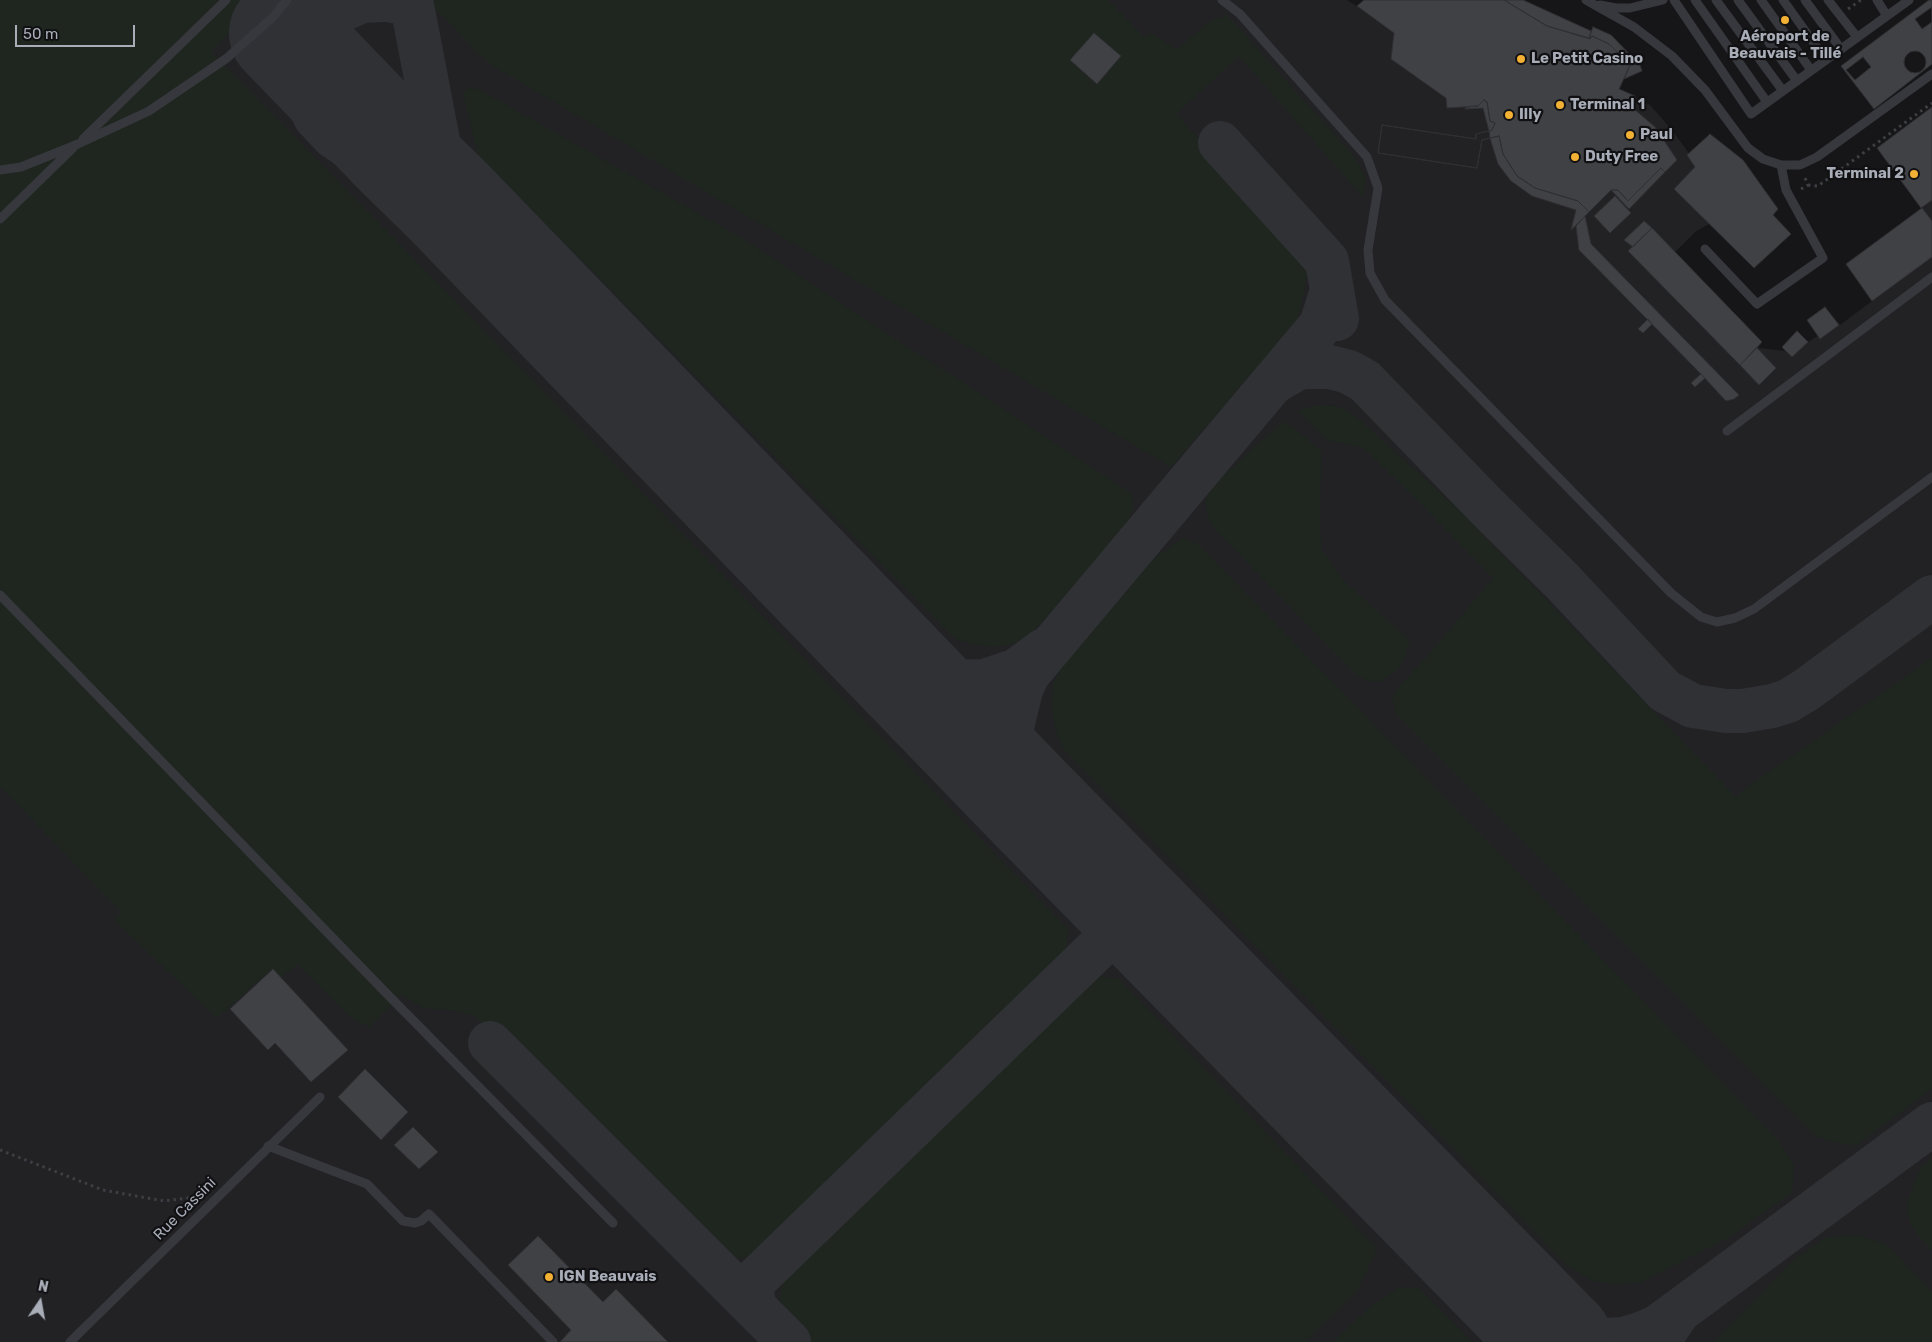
<!DOCTYPE html>
<html>
<head>
<meta charset="utf-8">
<style>
	body { margin:0 }
	#map { position:relative; width:1932px; height:1342px; overflow:hidden; background:#161618; font-family:Rubik,sans-serif }
	canvas { display:block }
	.north { position:absolute; left:15px; top:1277px; width:50px; height:50px; -webkit-text-stroke:4px #111113; paint-order:stroke; rotate:12deg; font-size:14px; font-weight:700; line-height:20px; text-align:center; color:#a8adb8 }
	.north::after { content:''; display:block; margin:auto; width:18px; height:22px; background:#a8adb8; clip-path:polygon(50% 0,100% 100%,50% 72%,0 100%) }
	.scale { position:absolute; left:15px; top:25px; width:120px; height:22px; box-sizing:border-box; border:2px solid #a8adb8; border-top:0; padding-left:6px; font-size:15px; line-height:18px; white-space:nowrap; color:#a8adb8; -webkit-text-stroke:4px #111113; paint-order:stroke }
</style>
</head>
<body>
<div id="map">
<canvas width="1932" height="1342"></canvas>
<div class="north">N</div>
<div class="scale">50 m</div>
</div>
<script>
const c = document.querySelector('canvas').getContext('2d');
c.lineJoin = 'round';
function fill(path, color) { c.fillStyle = color; c.fill(path, 'evenodd'); }
const toPath = rows => new Path2D(rows.map(r => 'M' + r).join(''));
function stroke(path, color, width, dash) { c.strokeStyle = color; c.lineWidth = width; c.lineCap = dash ? 'butt' : 'round'; c.setLineDash(dash || []); c.stroke(path); }
function write(font, color, halo, rows, align = 'center') {
  c.font = font + ' Rubik,sans-serif'; c.lineWidth = 4.5; c.setLineDash([]); c.textBaseline = 'middle'; c.strokeStyle = halo; c.fillStyle = color; for (const [text, x, y, turn = 0] of rows) {
    c.save(); c.translate(x, y); c.rotate((+turn || 0) * Math.PI / 180); c.textAlign = isNaN(turn) ? turn : align; if (halo) c.strokeText(text, 0, 0); c.fillText(text, 0, 0); c.restore();
  }
}
const built = toPath([
	[0,0,1347,0,1357,6,1364,0,1523,0,1591,31,1593,27,1611,35,1640,65,1642,71,1624,79,1620,89,1650,105,1672,130,1696,163,1714,214,1709,224,1695,232,1675,252,1762,342,1758,348,1785,351,1782,347,1797,331,1808,342,1818,336,1807,320,1825,307,1840,325,1872,301,1846,264,1921,208,1877,148,1932,107,1932,1342,0,1342]
]);
const green = toPath([
	[0,0,265,0,211,51,1068,929,1066,948,1052,972,794,1227,762,1253,745,1258,724,1256,682,1217,654,1193,476,1017,458,1011,424,1008,400,995,370,1027,354,1020,298,965,281,977,272,969,217,1018,114,920,121,912,0,786],
	[426,0,1108,0,1144,37,1151,33,1177,49,1212,20,1227,15,1357,160,1366,180,1362,196,1239,56,1176,114,1309,265,1298,320,1171,467,495,67,475,51,450,23],
	[468,88,478,89,735,234,1130,492,1134,504,1127,525,1032,633,1013,644,995,647,972,644,954,638,478,155,463,93],
	[1331,405,1345,409,1363,423,1458,509,1738,799,1739,793,1932,658,1932,1089,1856,1145,1842,1144,1817,1137,1397,715,1392,699,1397,689,1431,652,1493,578,1420,503,1364,448,1328,440,1298,411,1313,406],
	[1283,422,1293,427,1321,451,1320,532,1322,551,1344,581,1410,641,1405,656,1397,670,1380,682,1368,681,1357,676,1211,525,1205,504,1212,486],
	[1183,538,1198,544,1779,1141,1794,1165,1792,1192,1728,1238,1639,1283,1615,1284,1594,1281,1570,1268,1067,753,1058,739,1052,710,1053,683,1066,659,1152,560],
	[1100,976,1119,979,1377,1249,1357,1291,1305,1342,806,1342,777,1311,784,1280,806,1250,1058,1001,1088,978],
	[1932,1159,1932,1250,1918,1236,1910,1221,1906,1206,1921,1167],
	[1859,1235,1887,1245,1932,1292,1932,1342,1714,1342,1796,1258,1828,1237],
	[1400,1287,1420,1289,1472,1342,1333,1342,1371,1306]
]);
const taxiway = toPath([
	[384,0,362,1,337,12,321,26,309,49,303,75,306,97,315,117,334,137,347,146,370,153,397,151],
	[388,0,412,5,450,203],
	[1220,143,1327,261,1337,319],
	[1274,382,1300,367,1330,367,1349,372,1365,381,1487,507,1562,581,1665,691,1693,706,1726,711,1743,711,1772,706,1788,701,1806,690,1932,597],
	[889,658,921,673,950,682,984,681,1017,670,1044,650],
	[1024,797,1014,754,1012,727,1021,690,1028,674,1321,325,1332,290],
	[1109,937,1115,926,1117,915,1117,890],
	[490,1043,789,1342],
	[755,1308,752,1293,752,1283,1109,937,1118,931,1129,929,1157,934],
	[1534,1316,1550,1326,1574,1336,1588,1339,1605,1340,1623,1339,1640,1334,1657,1327,1679,1311],
	[1658,1342,1679,1311,1932,1124]
]);
const runway = toPath([
	[283,33,397,151,450,203,1024,797,1559,1342]
]);
const building = toPath([
	[1364,0,1504,0,1547,26,1590,39,1592,36,1609,44,1630,65,1619,89,1635,96,1634,109,1655,127,1677,160,1665,172,1661,168,1628,201,1618,190,1611,190,1589,212,1578,201,1535,188,1517,176,1503,154,1499,136,1482,140,1477,168,1378,153,1382,125,1476,139,1476,134,1492,130,1495,123,1490,121,1487,102,1484,100,1478,106,1447,108,1446,98,1391,59,1394,33,1357,6,1364,0],
	[1504,0,1523,0,1591,31,1589,38,1547,26,1504,0],
	[1929,0,1932,0,1932,64,1874,109,1841,66,1929,0],
	[1932,7,1932,22,1922,29,1915,19,1932,7],
	[1593,27,1611,35,1640,65,1642,71,1624,79,1630,65,1609,44,1592,36,1589,38,1593,27],
	[1094,33,1121,56,1097,84,1070,60,1094,33],
	'1904 62a11 11 0 1 1 22 0a11 11 0 1 1-22 0Z',
	[1863,57,1871,67,1855,80,1846,70,1863,57],
	[1484,100,1487,102,1490,121,1495,123,1492,130,1489,131,1483,108,1465,109,1466,107,1478,106,1484,100],
	[1932,107,1932,200,1921,208,1877,148,1932,107],
	[1382,125,1476,139,1476,134,1489,131,1490,138,1482,140,1477,168,1378,153,1382,125],
	[1710,134,1743,160,1778,209,1773,215,1791,234,1754,268,1674,189,1695,167,1687,155,1710,134],
	[1499,136,1503,154,1517,176,1535,188,1578,201,1589,212,1571,230,1576,210,1532,196,1511,181,1498,164,1490,138,1499,136],
	[1661,168,1665,172,1629,209,1611,190,1618,190,1628,201,1661,168],
	[1615,196,1631,213,1610,233,1594,216,1615,196],
	[1922,208,1932,221,1932,257,1872,301,1846,264,1922,208],
	[1585,216,1591,244,1739,395,1734,399,1726,401,1701,374,1579,250,1576,226,1585,216],
	[1644,221,1652,228,1633,247,1624,240,1644,221],
	[1652,228,1762,342,1740,365,1628,251,1652,228],
	[1825,307,1839,325,1820,339,1807,320,1825,307],
	[1648,319,1652,324,1643,333,1638,329,1648,319],
	[1797,331,1808,342,1792,357,1782,347,1797,331],
	[1757,348,1776,368,1759,385,1740,365,1757,348],
	[1701,374,1705,378,1695,387,1691,383,1701,374],
	[273,969,348,1050,311,1082,275,1043,268,1050,230,1009,273,969],
	[365,1069,408,1112,381,1140,338,1097,365,1069],
	[413,1127,438,1152,419,1169,394,1145,413,1127],
	[538,1236,603,1302,616,1289,668,1342,560,1342,571,1330,508,1265,538,1236]
]);
const path = toPath([
	[1848,9,1861,0],
	[1808,185,1818,186,1932,103],
	[1801,189,1808,185,1805,178],
	[0,1150,103,1190,164,1201,203,1196]
]);
const lane = toPath([
	[1222,0,1240,14,1367,157,1378,188,1368,250,1370,273,1385,300,1671,593,1701,617,1717,622,1735,618,1754,609,1932,477],
	[1586,0,1634,27,1672,56,1705,90,1748,148,1763,159,1781,165,1800,165,1817,157,1932,74],
	[1674,0,1751,114,1909,0],
	[1695,0,1767,102],
	[1716,0,1783,91],
	[1738,0,1797,81],
	[1761,0,1811,70],
	[1783,0,1826,60],
	[1805,0,1841,49],
	[1828,0,1857,37],
	[1877,0,1887,16],
	[1600,5,1616,8,1630,8,1663,0],
	[83,139,226,0],
	[0,170,21,167,78,144,149,111,227,58,273,17,287,0],
	[0,219,73,148],
	[1705,249,1757,304,1823,258,1786,190,1781,165],
	[1727,431,1932,277],
	[0,595,390,997,613,1223],
	[268,1146,367,1184,403,1221,415,1223,421,1221,429,1214,553,1342],
	[70,1342,320,1097]
]);
const markers = [
	[1785,20,5,"#f2b134"],
	[1521,59,5,"#f2b134"],
	[1560,105,5,"#f2b134"],
	[1509,115,5,"#f2b134"],
	[1630,135,5,"#f2b134"],
	[1575,157,5,"#f2b134"],
	[1914,174,5,"#f2b134"],
	[549,1277,5,"#f2b134"]
];
const poiNames = [
	["Aéroport de",1785,37,"center"],
	["Beauvais - Tillé",1785,54,"center"],
	["Le Petit Casino",1531,59],
	["Terminal 1",1570,105],
	["Illy",1519,115],
	["Paul",1640,135],
	["Duty Free",1585,157],
	["Terminal 2",1904,174,"right"],
	["IGN Beauvais",559,1277]
];
const streetNames = [
	["Rue Cassini",185,1209,-45]
];
fill(built, '#222225');
fill(green, '#1e261f');
stroke(taxiway, '#303135', 44);
stroke(runway, '#303135', 108);
fill(building, '#404145');
stroke(building, '#303034', 1);
stroke(path, '#3d3f44', 3, [2.5, 4]);
stroke(lane, '#37383d', 9);
for (const [x, y, r, color] of markers) { const dot = new Path2D(); dot.arc(x, y, r, 0, 2 * Math.PI); c.fillStyle = color; c.fill(dot); stroke(dot, '#111113', 2); }
write('bold 15px', '#a8adb8', '#111113', poiNames, 'left');
write('15px', '#a8adb8', '#111113', streetNames);
</script>
</body>
</html>
